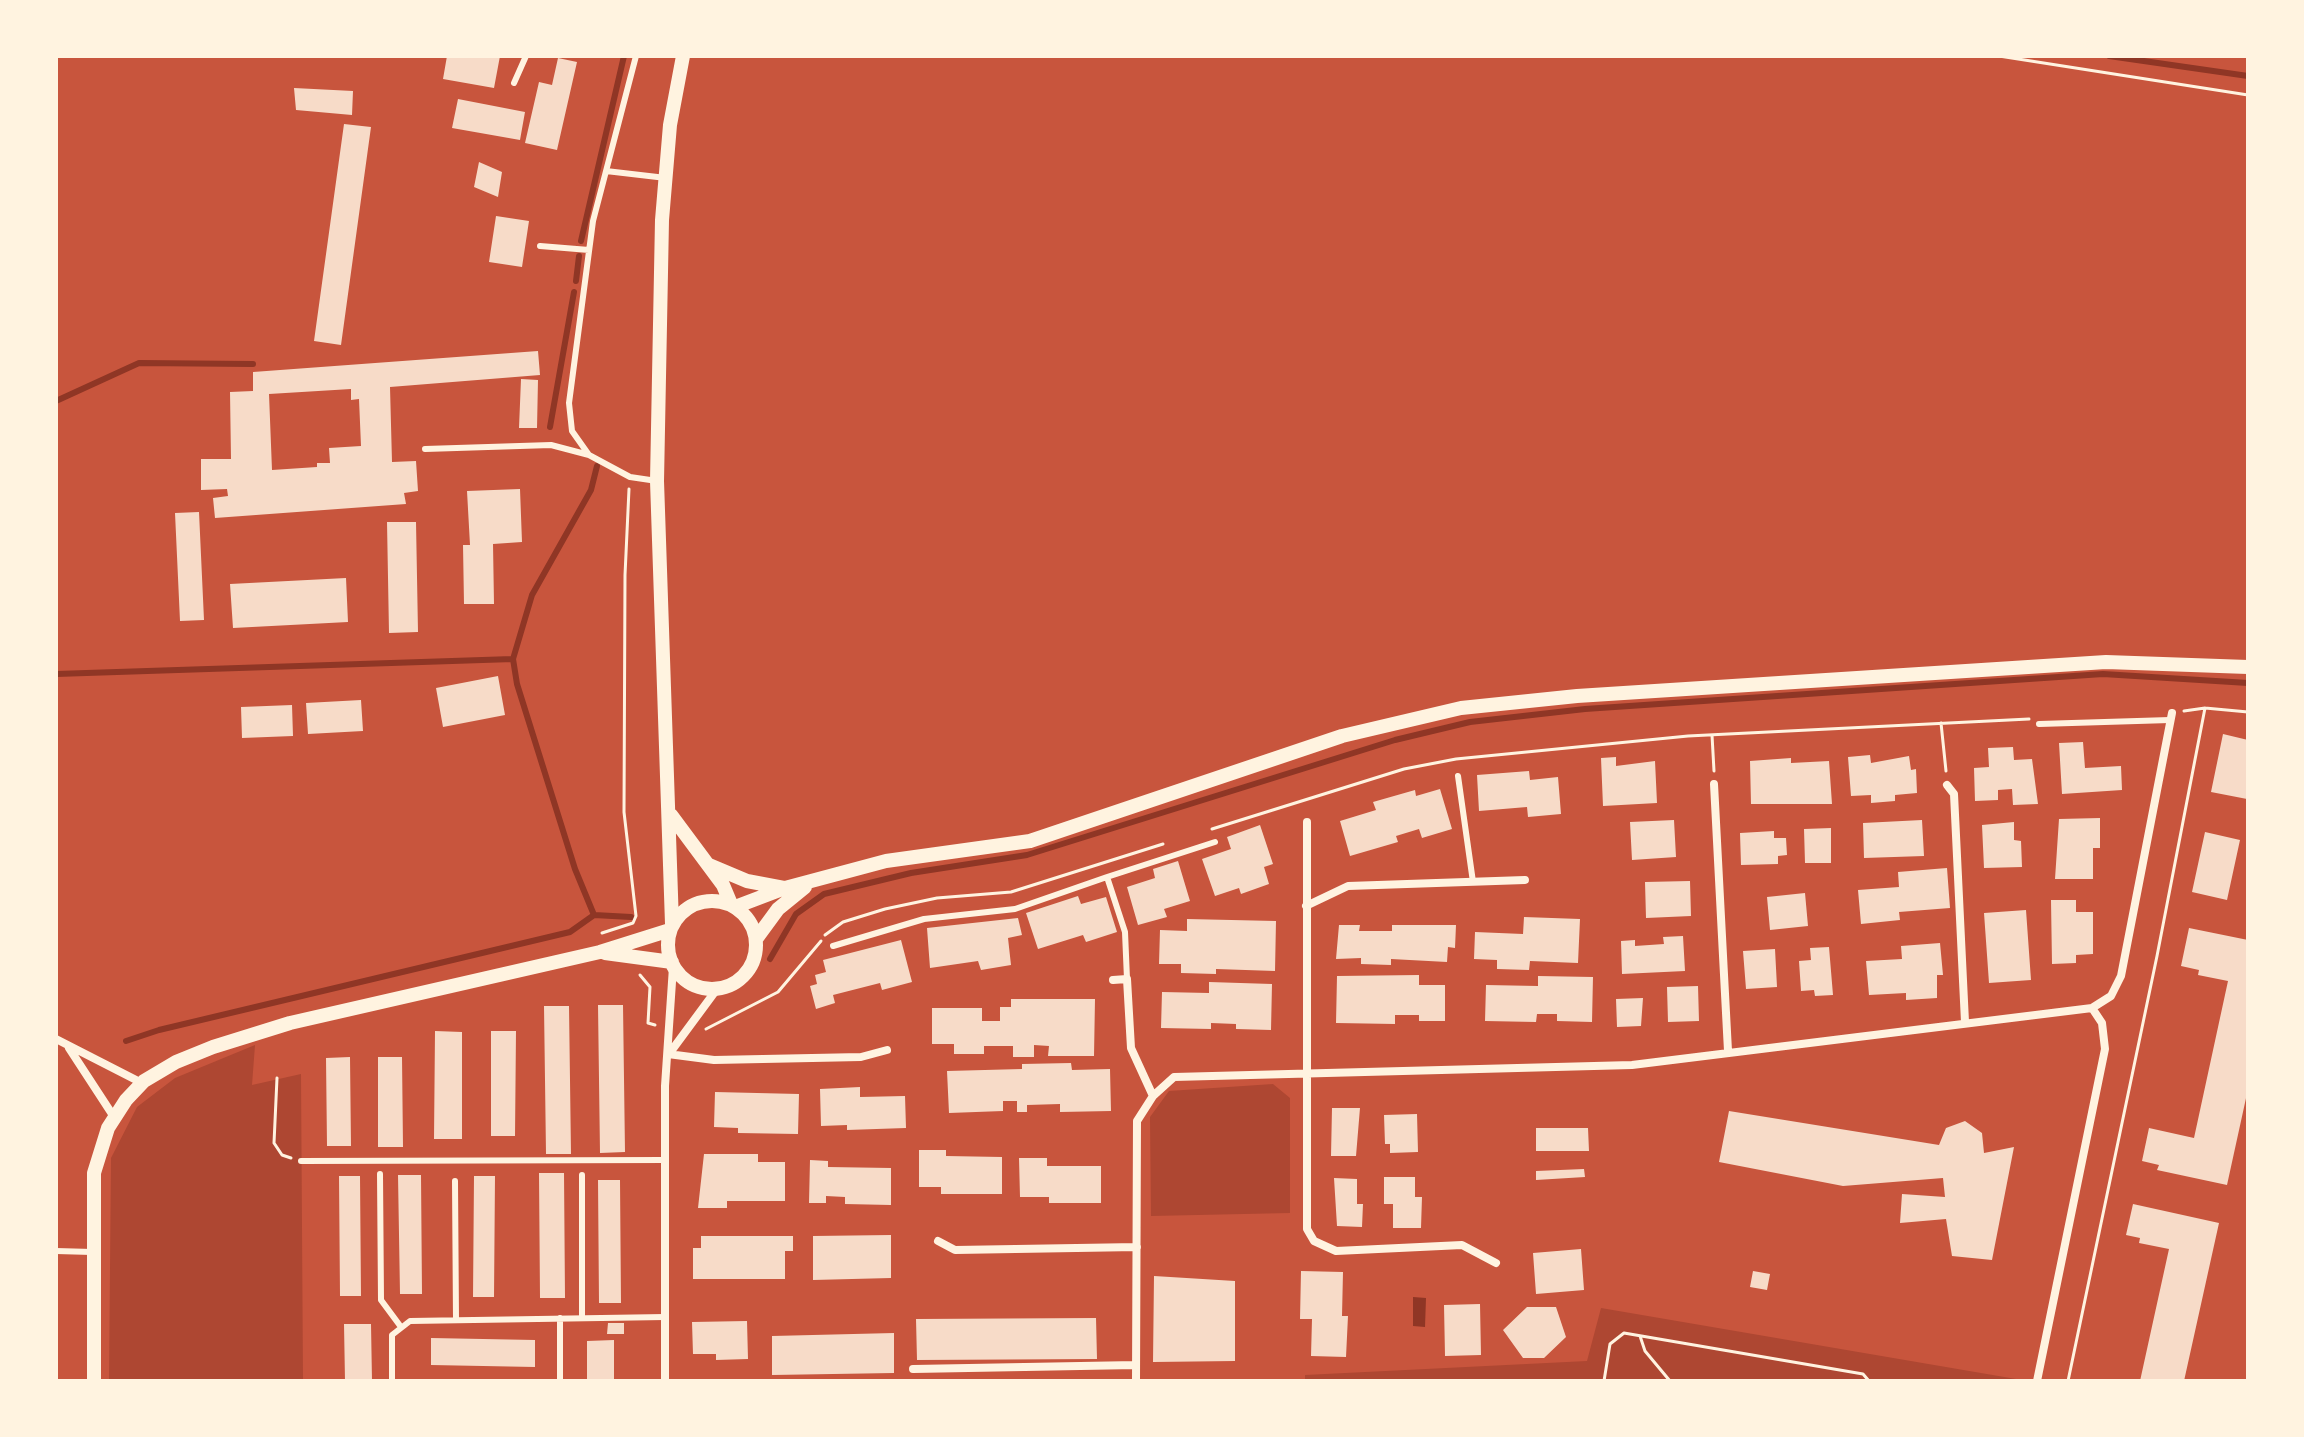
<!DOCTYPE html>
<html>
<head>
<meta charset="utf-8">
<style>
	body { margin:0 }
	#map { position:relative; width:2304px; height:1437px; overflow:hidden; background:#c8553d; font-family:"Open Sans",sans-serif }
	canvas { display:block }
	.frame { position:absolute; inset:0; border:58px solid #fff3e0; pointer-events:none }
</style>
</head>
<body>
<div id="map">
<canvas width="2304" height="1437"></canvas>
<div class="frame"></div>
</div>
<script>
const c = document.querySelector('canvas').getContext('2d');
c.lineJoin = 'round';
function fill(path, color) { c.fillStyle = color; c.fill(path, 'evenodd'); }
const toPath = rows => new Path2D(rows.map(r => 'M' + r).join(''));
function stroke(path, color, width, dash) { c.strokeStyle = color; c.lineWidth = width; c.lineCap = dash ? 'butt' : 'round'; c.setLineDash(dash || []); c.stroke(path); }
const green = toPath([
	[255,1045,252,1085,301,1074,303,1381,109,1381,111,1158,137,1107,175,1078],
	[1273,1084,1290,1098,1290,1213,1151,1216,1150,1117,1169,1091],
	[1601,1308,2016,1379,1305,1381,1305,1375,1587,1361]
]);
const water = toPath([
	[1413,1297,1426,1298,1425,1327,1413,1326]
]);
const stream = toPath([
	[2109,56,2248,76],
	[581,241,624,56],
	[576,281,579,256],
	[56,401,139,363,253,364],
	[550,427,574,292],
	[597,466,591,490,532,595,513,659,517,684,575,869,594,915,631,917],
	[56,674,513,659],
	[770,959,796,914,824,894,911,873,1027,855,1395,740,1470,722,1585,709,2103,674,2248,683],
	[126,1041,159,1030,570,932,594,915]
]);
const building = toPath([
	[447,56,500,56,494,88,443,79],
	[558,58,577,62,557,150,525,143,539,82,552,85],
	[294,88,353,91,352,115,296,110],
	[458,99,525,112,520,140,452,128],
	[344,124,371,127,341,345,314,341],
	[479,162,502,172,498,197,474,187],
	[496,216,529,221,522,267,489,262],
	[538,351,540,375,390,387,392,462,416,461,418,491,404,493,406,504,215,518,213,498,228,496,227,489,201,490,201,459,231,459,230,392,253,391,253,372],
	[351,389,351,400,359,399,361,446,329,448,330,463,317,463,317,467,272,470,269,394],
	[521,379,538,380,537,428,519,428],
	[520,489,522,542,493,544,494,604,464,604,463,545,470,545,467,491],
	[199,512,204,620,180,621,175,513],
	[387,522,416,522,418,632,389,633],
	[346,578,348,622,233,628,230,584],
	[498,676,505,715,443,727,436,688],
	[361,700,363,731,308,734,306,703],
	[292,705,293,736,242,738,241,707],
	[2223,734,2248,740,2247,799,2211,792],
	[2083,742,2085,768,2121,766,2122,790,2062,794,2059,743],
	[2013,747,2014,760,2032,759,2038,804,2013,805,2012,789,1998,790,1998,800,1975,801,1974,768,1989,767,1988,748],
	[1870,755,1871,763,1909,756,1911,770,1916,769,1917,793,1895,795,1895,801,1871,803,1871,795,1851,796,1848,757],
	[1616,757,1616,766,1655,761,1657,803,1603,806,1601,758],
	[1791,758,1791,763,1829,761,1832,804,1751,804,1750,761],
	[1529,771,1530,780,1558,777,1561,814,1528,817,1527,807,1479,811,1477,775],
	[1440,789,1452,829,1422,838,1419,829,1396,836,1398,842,1350,856,1340,821,1376,810,1373,802,1415,790,1416,796],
	[2100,818,2100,848,2093,848,2093,879,2055,879,2059,819],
	[1674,820,1676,857,1632,860,1630,822],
	[1922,820,1924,856,1864,858,1863,823],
	[2014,822,2014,840,2021,841,2022,867,1984,868,1982,825],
	[1260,825,1273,864,1264,867,1269,884,1241,894,1239,888,1215,896,1202,859,1231,849,1227,837],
	[1831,828,1831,863,1805,863,1804,829],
	[1774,831,1774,838,1786,838,1787,855,1778,856,1778,864,1741,865,1740,833],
	[2205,832,2240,840,2227,900,2192,892],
	[1178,861,1190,901,1164,909,1167,917,1138,925,1127,887,1155,878,1153,869],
	[1947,868,1950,908,1899,912,1900,920,1861,924,1858,890,1899,887,1898,872],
	[1690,881,1691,916,1646,918,1645,882],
	[1805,893,1808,926,1770,930,1767,897],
	[1078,896,1081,904,1106,897,1117,932,1086,942,1083,935,1038,949,1026,913],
	[2051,900,2076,900,2076,912,2093,912,2093,954,2076,955,2076,963,2052,964],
	[2026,910,2031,980,1989,983,1984,913],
	[1524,917,1580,919,1578,963,1530,961,1529,970,1497,969,1497,960,1474,959,1475,932,1523,934],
	[1018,918,1022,935,1008,938,1011,965,981,970,978,961,930,968,927,928],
	[1187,919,1276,921,1275,971,1216,969,1216,974,1181,973,1181,964,1159,964,1160,930,1187,931],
	[1339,925,1360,925,1359,931,1392,931,1392,925,1456,925,1455,948,1448,947,1447,962,1391,959,1391,965,1361,964,1361,958,1336,959],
	[2189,928,2248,940,2248,1089,2227,1185,2157,1170,2159,1165,2142,1161,2149,1128,2194,1138,2228,981,2198,975,2199,970,2181,966],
	[1683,936,1685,971,1622,974,1621,941,1635,940,1635,946,1664,944,1663,937],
	[901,940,912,982,882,990,880,983,833,995,835,1003,816,1009,810,986,817,984,815,975,826,972,823,960],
	[1940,943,1943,975,1937,975,1937,998,1906,1000,1906,993,1869,995,1866,961,1902,959,1901,946],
	[1829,947,1833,995,1815,996,1814,990,1801,991,1799,961,1811,960,1810,948],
	[1775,949,1777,987,1746,989,1743,951],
	[1419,975,1419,985,1445,985,1445,1021,1419,1021,1419,1015,1395,1015,1395,1024,1336,1023,1337,976],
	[1538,976,1593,977,1592,1022,1557,1021,1557,1014,1537,1014,1536,1022,1485,1021,1486,985,1538,986],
	[1209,982,1272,984,1271,1030,1236,1029,1236,1024,1211,1023,1211,1029,1161,1028,1162,992,1209,993],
	[1698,986,1699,1021,1668,1022,1667,987],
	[1643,998,1641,1026,1617,1027,1616,999],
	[1011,999,1095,999,1094,1056,1048,1056,1049,1046,1034,1045,1034,1057,1013,1057,1013,1046,984,1046,984,1054,954,1054,954,1044,932,1044,932,1008,982,1008,982,1021,1000,1021,1000,1007,1011,1007],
	[598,1005,623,1005,625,1152,600,1153],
	[544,1006,569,1006,571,1154,546,1154],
	[435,1031,462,1032,462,1139,434,1139],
	[491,1031,516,1031,515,1136,491,1136],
	[350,1057,351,1146,327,1146,326,1058],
	[378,1057,402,1057,403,1147,378,1147],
	[1071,1063,1072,1070,1110,1069,1111,1111,1060,1112,1060,1104,1027,1105,1027,1112,1017,1112,1017,1101,1003,1101,1003,1111,949,1113,947,1071,1022,1069,1022,1064],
	[860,1087,860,1097,905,1096,906,1128,847,1130,847,1125,821,1126,820,1089],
	[715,1092,799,1094,798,1134,738,1133,738,1128,714,1127],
	[1332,1108,1360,1108,1356,1156,1331,1156],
	[1729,1111,1939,1145,1946,1128,1965,1121,1982,1133,1984,1153,2014,1147,1992,1260,1952,1256,1946,1219,1900,1223,1902,1194,1945,1197,1943,1178,1843,1186,1719,1162],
	[1417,1114,1418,1152,1390,1153,1390,1144,1385,1144,1384,1115],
	[1536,1128,1588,1128,1589,1151,1536,1151],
	[919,1150,946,1150,946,1156,1002,1157,1002,1194,941,1194,941,1187,919,1187],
	[704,1154,758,1154,758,1162,785,1162,785,1201,727,1201,727,1208,698,1208],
	[1019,1158,1047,1158,1047,1166,1101,1166,1101,1203,1049,1203,1049,1197,1020,1197],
	[810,1160,828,1161,828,1167,891,1168,891,1205,845,1204,845,1197,826,1196,826,1203,809,1203],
	[1584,1169,1585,1177,1536,1180,1536,1171],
	[539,1173,564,1173,565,1298,540,1298],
	[398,1175,421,1175,422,1294,400,1294],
	[339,1176,360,1176,361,1296,340,1296],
	[474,1176,495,1176,494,1297,473,1297],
	[1384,1177,1415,1177,1415,1197,1422,1197,1421,1228,1393,1228,1393,1204,1384,1204],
	[1334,1178,1357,1179,1357,1204,1363,1204,1362,1227,1337,1226],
	[598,1180,620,1180,621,1303,599,1303],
	[2133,1204,2219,1223,2184,1381,2140,1381,2169,1249,2139,1243,2140,1238,2126,1235],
	[891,1235,891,1278,813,1280,813,1236],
	[701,1236,793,1236,793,1251,785,1251,785,1279,693,1279,693,1248,701,1248],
	[1581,1249,1584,1290,1536,1294,1533,1253],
	[1301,1271,1343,1272,1342,1316,1348,1316,1346,1357,1311,1356,1312,1319,1300,1319],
	[1753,1271,1770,1274,1767,1290,1750,1287],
	[1154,1276,1235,1281,1235,1361,1153,1362],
	[1480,1304,1481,1355,1445,1356,1444,1305],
	[1527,1307,1556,1307,1566,1337,1544,1358,1523,1358,1503,1330],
	[1096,1318,1097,1359,917,1360,916,1319],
	[747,1321,748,1359,716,1360,716,1354,693,1354,692,1322],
	[608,1323,624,1323,624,1334,607,1334],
	[344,1324,371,1324,372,1381,345,1381],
	[894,1333,894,1373,772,1375,772,1336],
	[431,1338,535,1340,535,1367,431,1365],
	[614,1340,614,1381,587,1381,587,1341]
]);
const path = toPath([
	[1999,56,2248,95],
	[2184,711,2205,708,2248,712],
	[1941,723,1946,771],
	[1712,735,1714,771],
	[1212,829,1404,769,1456,759,1688,736,2029,719],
	[602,933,633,923,636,916,624,812,625,575,629,489],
	[825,935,843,922,885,909,937,898,1011,892,1163,844],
	[640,975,650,987,648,1023,655,1025],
	[706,1029,778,992,821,941],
	[277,1078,274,1143,282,1155,291,1158],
	[1640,1336,1645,1351,1670,1381],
	[1604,1381,1610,1344,1624,1333,1863,1374,1869,1381],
	[2068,1381,2157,956,2205,708]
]);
const service = toPath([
	[514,83,526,56],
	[606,171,666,178],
	[540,246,589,250],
	[425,449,551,445,589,455,630,477,657,481],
	[589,455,572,431,569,403,593,221,636,56],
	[2039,724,2170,720],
	[1458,776,1473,882],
	[833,946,924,919,1015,909,1107,877],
	[1127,979,1125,932,1107,877,1215,842],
	[301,1161,665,1160],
	[380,1174,381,1300,401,1327],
	[582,1175,582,1317],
	[455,1181,456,1320],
	[56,1251,92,1252],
	[560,1318,560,1381],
	[392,1381,392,1335,410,1321,665,1317]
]);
const minor = toPath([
	[1714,784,1728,1051],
	[1947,785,1954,794,1965,1022],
	[1307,822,1307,1229,1314,1241,1336,1251,1462,1245,1496,1263],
	[1306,906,1348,886,1525,880],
	[1113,980,1127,979,1131,1048,1153,1096],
	[56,1039,142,1083],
	[69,1048,114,1117],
	[668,1054,714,1060,861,1057,887,1050],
	[669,1054,717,989],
	[938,1241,955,1250,1137,1247],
	[913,1369,1136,1365],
	[665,1381,665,1086,673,967],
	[1136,1381,1137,1121,1153,1096,1174,1077,1632,1065,2092,1008,2111,996,2121,976,2172,713],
	[2037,1381,2105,1049,2102,1023,2092,1008]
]);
const tertiary = toPath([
	[671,815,723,885,731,904],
	[709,865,747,881,784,888],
	'668 945a44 44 0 1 1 88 0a44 44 0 1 1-88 0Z',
	[735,907,785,888,886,861,1030,841,1342,736,1461,708,1577,696,2106,662,2248,667],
	[672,924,657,481,662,220,670,125,683,56],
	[756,939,778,909,805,887],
	[605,953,672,962],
	[94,1381,94,1173,108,1128,126,1100,144,1081,176,1062,213,1047,290,1023,600,952,670,930]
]);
fill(green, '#ae4732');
fill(water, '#8f3625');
stroke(stream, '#8f3625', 6);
fill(building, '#f7dbc8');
stroke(path, '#fff3e0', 3);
stroke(service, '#fff3e0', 6);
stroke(minor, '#fff3e0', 8);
stroke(tertiary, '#fff3e0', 14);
</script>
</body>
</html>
